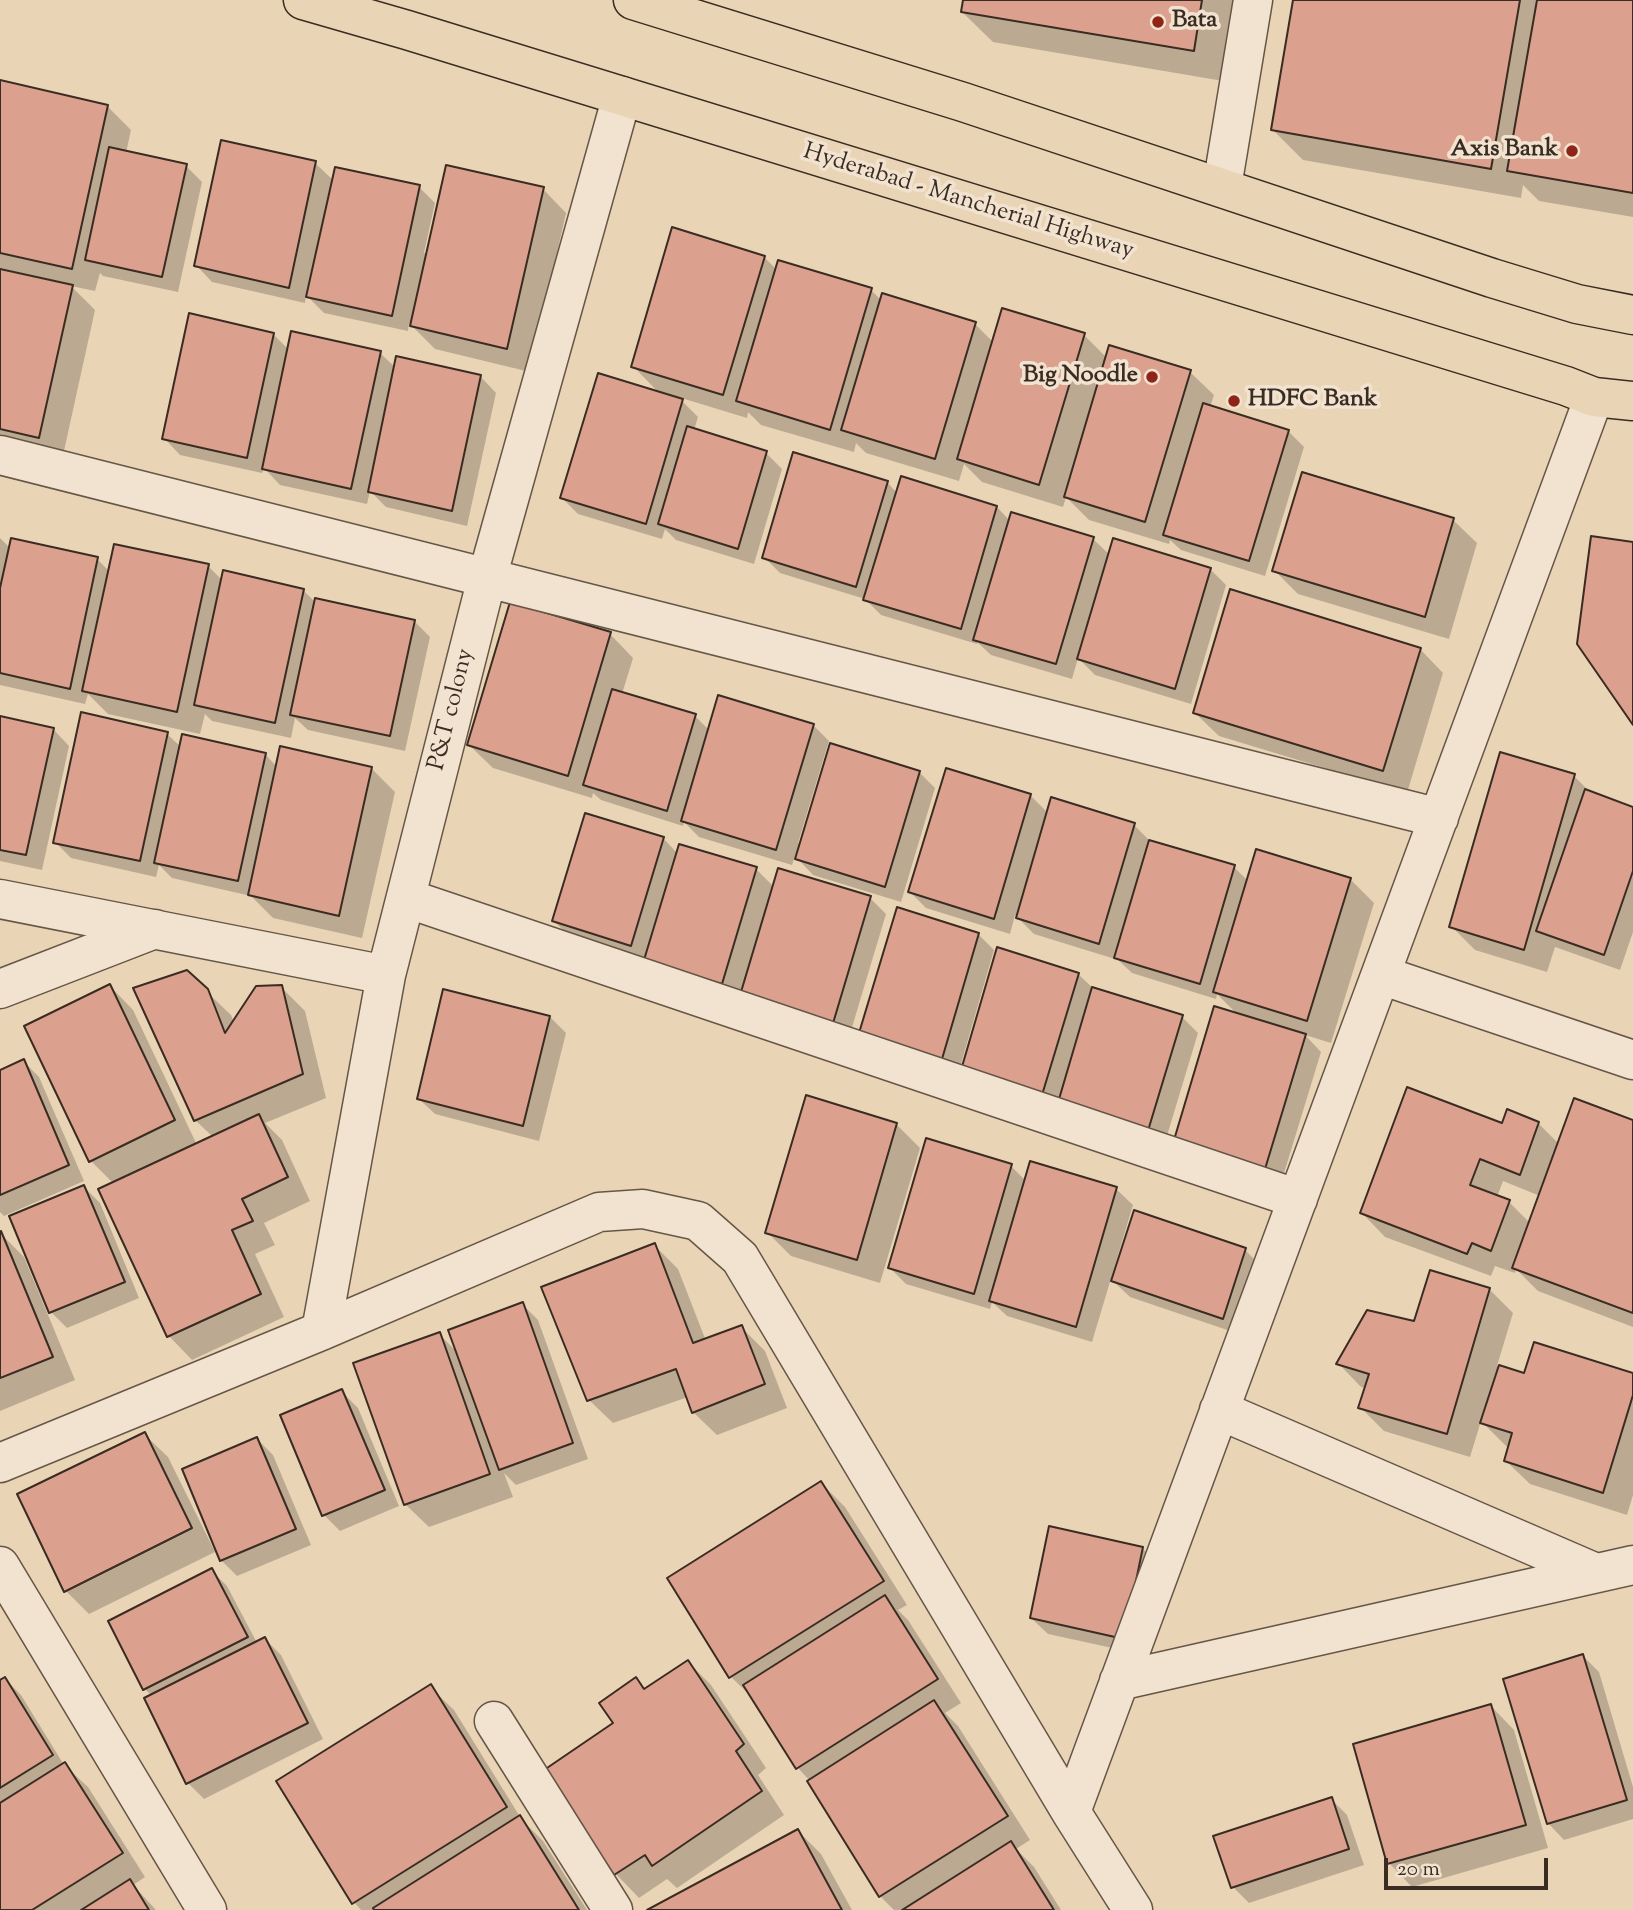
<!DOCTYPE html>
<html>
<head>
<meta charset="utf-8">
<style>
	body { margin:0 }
	#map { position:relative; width:1633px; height:1910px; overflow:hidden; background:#ead4b6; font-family:"Sorts Mill Goudy",serif }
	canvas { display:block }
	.scale { position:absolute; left:1384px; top:1858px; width:164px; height:32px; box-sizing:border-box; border:4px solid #3a2c22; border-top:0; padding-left:9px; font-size:21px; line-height:24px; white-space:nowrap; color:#3a2c22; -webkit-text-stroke:5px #f1e3d0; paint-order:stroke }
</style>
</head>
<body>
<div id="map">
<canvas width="1633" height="1910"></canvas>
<div class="scale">20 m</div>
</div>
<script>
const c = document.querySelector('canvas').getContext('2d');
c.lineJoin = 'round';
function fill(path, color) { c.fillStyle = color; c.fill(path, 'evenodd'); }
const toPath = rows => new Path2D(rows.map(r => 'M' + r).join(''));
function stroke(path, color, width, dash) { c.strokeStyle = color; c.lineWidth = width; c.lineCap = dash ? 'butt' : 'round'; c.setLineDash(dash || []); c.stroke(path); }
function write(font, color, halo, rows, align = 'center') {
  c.font = font + ' "Sorts Mill Goudy",serif'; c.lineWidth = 7; c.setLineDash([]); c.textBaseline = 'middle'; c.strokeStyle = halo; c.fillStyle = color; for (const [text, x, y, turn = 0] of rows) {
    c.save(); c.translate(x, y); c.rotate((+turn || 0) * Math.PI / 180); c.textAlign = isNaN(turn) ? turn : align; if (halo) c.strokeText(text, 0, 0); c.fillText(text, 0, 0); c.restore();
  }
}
const shadow = toPath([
	[964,0,1236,0,1223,81,993,42,962,12],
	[1295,0,1633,0,1633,217,1539,201,1523,185,1521,198,1303,160,1273,130],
	[0,82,107,106,131,130,126,153,186,166,202,182,178,292,103,276,100,273,95,291,71,286,95,310,62,460,0,447],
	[315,163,334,181,419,187,435,203,424,253,428,254,543,189,566,213,530,372,435,349,409,323,408,331,324,313,306,295,305,303,212,282,196,265],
	[764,257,777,270,871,290,881,300,975,324,994,343,1084,335,1107,358,1190,372,1214,395,1210,407,1288,431,1304,447,1265,576,1181,550,1170,540,1169,544,1089,520,1066,497,1063,507,982,482,964,464,959,481,866,453,856,443,854,452,761,425,748,412,747,418,678,397,698,417,694,430,766,453,782,469,754,564,676,540,665,529,662,539,578,514,562,498,660,394,633,366],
	[273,334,289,350,380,353,396,368,480,376,496,393,467,526,386,507,370,491,367,504,280,485,264,468,262,473,180,455,164,438],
	[887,482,897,493,997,507,1010,521,1093,539,1110,555,1210,569,1226,585,1191,704,1095,675,1078,658,1072,679,991,655,977,642,977,644,881,615,865,599,780,573,764,557],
	[1453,520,1477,543,1449,639,1298,594,1274,570],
	[0,538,10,548,97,559,110,572,208,566,222,580,303,590,316,603,414,621,430,637,405,751,308,730,295,718,291,738,212,721,205,714,200,734,108,714,88,694,85,704,0,685],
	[610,634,633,658,622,694,695,716,709,730,813,725,829,741,798,843,802,844,919,772,935,788,901,902,813,875,795,856,792,865,699,837,684,822,683,826,601,800,593,793,592,798,493,768,469,745],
	[1420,649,1443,673,1407,793,1219,736,1195,713],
	[0,717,53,729,69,746,42,870,0,861],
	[167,734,181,747,265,754,277,767,371,768,395,792,362,938,273,918,251,896,172,878,159,865,156,877,71,858,55,842],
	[1574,776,1592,794,1633,809,1633,932,1620,970,1555,947,1547,972,1475,950,1451,926],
	[1030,795,1048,813,1134,825,1150,841,1234,867,1248,881,1350,879,1374,903,1331,1043,1305,1035,1321,1052,1281,1183,1192,1156,1239,1016,1217,994,1216,999,1132,973,1115,957,1115,959,1034,934,1015,915,1010,934,926,908,910,892],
	[663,838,678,854,756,869,774,887,870,898,886,914,847,1044,570,937,554,921],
	[978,934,994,950,958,1074,877,1049],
	[1078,974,1094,989,1182,1017,1198,1033,1163,1149,979,1086],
	[110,986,133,1010,197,1145,213,1137,195,1120,206,991,231,1015,234,1023,281,987,305,1011,326,1098,265,1123,282,1140,310,1201,264,1223,275,1245,255,1254,284,1317,192,1360,169,1336,113,1183,91,1161],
	[550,1017,566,1033,539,1141,435,1114,418,1098],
	[23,1061,39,1077,84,1181,4,1216,0,1212,0,1072],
	[1633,1122,1633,1327,1538,1291,1516,1269,1515,1273,1495,1266,1491,1276,1385,1237,1362,1213,1503,1125,1538,1123,1559,1144],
	[1503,1181,1540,1196,1530,1223,1509,1202,1497,1197],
	[896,1124,920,1148,880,1283,791,1256,767,1232],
	[1032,1163,1116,1189,1133,1205,1092,1342,1007,1316,992,1302,990,1309,906,1284,890,1268,1011,1166,1026,1181],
	[84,1187,100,1203,139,1298,67,1328,51,1312],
	[1136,1212,1245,1250,1261,1266,1239,1334,1130,1297,1113,1281],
	[0,1233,24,1257,75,1380,0,1411],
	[654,1245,678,1269,706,1341,741,1327,765,1351,787,1408,717,1435,693,1412,688,1397,613,1423,589,1400],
	[1489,1289,1513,1313,1497,1366,1525,1375,1633,1375,1633,1495,1627,1515,1530,1484,1506,1461,1510,1448,1506,1446,1481,1421,1470,1457,1384,1431,1360,1407,1366,1388,1361,1387,1338,1363,1416,1323],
	[522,1304,538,1320,588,1459,516,1485,504,1473,513,1497,429,1527,405,1504,439,1334,458,1353],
	[342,1392,358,1408,399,1506,340,1531,324,1515,282,1416],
	[144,1434,168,1457,215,1552,89,1614,66,1591],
	[257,1439,273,1455,311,1545,237,1576,221,1560],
	[821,1483,845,1507,907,1605,898,1610,908,1620,961,1703,945,1713,958,1726,1030,1840,1016,1849,1034,1867,1061,1910,894,1910,880,1896,810,1781,798,1768,755,1700,731,1677,669,1579],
	[1143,1549,1159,1565,1140,1654,1048,1634,1031,1618],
	[211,1570,227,1586,257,1643,265,1639,281,1655,323,1739,204,1799,188,1783,152,1696,145,1689,111,1622],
	[1583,1656,1599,1672,1633,1787,1633,1819,1564,1840,1548,1823],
	[688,1662,711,1685,766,1768,758,1775,784,1815,677,1888,667,1879,639,1898,616,1874,546,1770,615,1724,636,1680,646,1690],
	[5,1679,21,1695,64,1765,88,1787,145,1877,133,1885,156,1910,0,1910,0,1682],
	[430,1687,454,1710,522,1820,543,1841,587,1910,361,1910,354,1902],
	[1491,1706,1514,1730,1548,1848,1412,1887,1389,1863],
	[1331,1799,1347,1815,1364,1865,1249,1903,1233,1887],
	[798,1831,821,1854,852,1910,651,1910]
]);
const building = toPath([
	[963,0,1202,0,1194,51,961,12,963,0],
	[1293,0,1520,0,1491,169,1271,130,1293,0],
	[1537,0,1633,0,1633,193,1507,171,1537,0],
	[0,80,108,105,72,269,0,253,0,80],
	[221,140,316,161,289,288,194,266,221,140],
	[109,147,187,164,162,277,85,260,109,147],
	[446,165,544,187,507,349,410,326,446,165],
	[335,167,420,185,392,316,306,297,335,167],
	[672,227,765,256,723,395,631,367,672,227],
	[778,260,872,288,830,430,736,401,778,260],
	[0,269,73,285,39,438,0,429,0,269],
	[882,293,976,322,935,459,841,430,882,293],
	[1002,308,1085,333,1039,485,957,459,1002,308],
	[189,313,274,333,247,458,162,439,189,313],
	[291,331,381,351,351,489,262,469,291,331],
	[1109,345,1191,370,1145,522,1064,497,1109,345],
	[396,356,481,375,452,511,368,492,396,356],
	[598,373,683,399,646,524,560,498,598,373],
	[1203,403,1289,430,1249,561,1163,535,1203,403],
	[687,426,767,451,738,549,658,524,687,426],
	[793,452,888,481,856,587,762,558,793,452],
	[1302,472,1454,518,1425,617,1272,571,1302,472],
	[901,476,997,506,961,629,863,600,901,476],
	[1011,512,1094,537,1056,664,973,640,1011,512],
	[1591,536,1633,542,1633,725,1577,644,1591,536],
	[11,538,98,557,70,689,0,673,0,588,11,538],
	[1113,538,1211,568,1175,689,1077,659,1113,538],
	[114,544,209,564,177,712,82,691,114,544],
	[223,570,304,589,275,723,194,705,223,570],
	[1230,589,1421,648,1383,771,1193,713,1230,589],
	[315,598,415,620,390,736,290,715,315,598],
	[510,602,611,632,568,776,467,745,510,602],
	[612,689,696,714,667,811,583,785,612,689],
	[718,695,814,724,776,850,681,821,718,695],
	[81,712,168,732,140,861,53,843,81,712],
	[0,716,54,728,26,855,0,850,0,716],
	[182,734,266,753,238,881,154,863,182,734],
	[830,743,920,771,885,887,795,859,830,743],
	[280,746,372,767,339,916,248,895,280,746],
	[1500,752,1575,774,1524,950,1449,927,1500,752],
	[946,768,1031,794,994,919,908,892,946,768],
	[1585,789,1633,807,1633,871,1604,955,1536,931,1585,789],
	[1051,797,1135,823,1099,944,1016,918,1051,797],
	[585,813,664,837,631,946,552,921,585,813],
	[1149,840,1235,865,1200,984,1114,958,1149,840],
	[679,844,757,867,722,984,644,960,679,844],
	[1256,849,1351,878,1307,1021,1213,992,1256,849],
	[778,868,871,896,831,1030,738,1002,778,868],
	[897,907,979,933,942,1059,859,1033,897,907],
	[997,947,1079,973,1042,1095,961,1070,997,947],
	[187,970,208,989,225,1033,256,986,282,985,303,1074,194,1121,133,988,187,970],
	[110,984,175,1120,89,1162,24,1026,110,984],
	[1092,987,1183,1015,1147,1134,1057,1106,1092,987],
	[443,989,550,1016,523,1126,417,1099,443,989],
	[1214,1006,1306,1034,1265,1169,1174,1140,1214,1006],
	[24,1059,69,1165,0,1195,0,1070,24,1059],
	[1407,1087,1502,1123,1507,1109,1539,1122,1520,1175,1480,1159,1470,1185,1510,1200,1491,1251,1472,1243,1467,1254,1360,1213,1407,1087],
	[806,1095,897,1123,857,1260,765,1233,806,1095],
	[1574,1098,1633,1120,1633,1313,1512,1268,1574,1098],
	[259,1114,288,1177,242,1199,253,1221,232,1230,261,1294,167,1337,98,1189,259,1114],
	[926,1138,1012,1164,974,1294,888,1268,926,1138],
	[1030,1161,1117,1187,1076,1327,989,1301,1030,1161],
	[84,1185,125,1282,49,1313,9,1216,84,1185],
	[1134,1210,1246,1248,1223,1319,1111,1281,1134,1210],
	[1,1231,53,1357,0,1378,0,1232,1,1231],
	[655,1243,693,1343,742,1325,765,1384,692,1413,676,1369,587,1401,541,1287,655,1243],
	[1430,1270,1490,1288,1447,1434,1358,1408,1369,1374,1336,1364,1367,1310,1414,1321,1430,1270],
	[523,1302,573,1443,499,1470,448,1330,523,1302],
	[440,1332,490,1474,404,1505,353,1363,440,1332],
	[1534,1342,1633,1373,1633,1395,1603,1493,1504,1461,1512,1433,1480,1423,1499,1365,1524,1373,1534,1342],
	[342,1389,385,1490,322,1516,280,1415,342,1389],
	[145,1432,192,1528,64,1592,17,1494,145,1432],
	[257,1437,296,1529,220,1561,182,1469,257,1437],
	[821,1481,884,1581,729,1678,667,1578,821,1481],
	[1049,1526,1143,1547,1124,1639,1030,1618,1049,1526],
	[212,1568,248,1637,143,1690,108,1621,212,1568],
	[885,1595,938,1679,796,1769,743,1685,885,1595],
	[265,1637,308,1723,186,1784,144,1698,265,1637],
	[1583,1654,1627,1800,1547,1824,1503,1679,1583,1654],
	[688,1660,744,1744,736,1751,762,1791,652,1866,645,1855,614,1875,544,1770,613,1723,599,1703,636,1677,644,1689,688,1660],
	[5,1677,53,1755,0,1788,0,1680,5,1677],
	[431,1684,507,1807,352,1904,276,1781,431,1684],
	[934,1700,1008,1816,879,1897,807,1781,934,1700],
	[1491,1704,1526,1825,1387,1864,1353,1744,1491,1704],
	[65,1762,123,1853,32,1910,0,1910,0,1803,65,1762],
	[1332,1797,1349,1849,1231,1888,1213,1836,1332,1797],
	[520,1815,579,1910,374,1910,373,1908,520,1815],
	[798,1829,842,1910,647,1910,798,1829],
	[1011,1841,1054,1910,902,1910,1011,1841],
	[130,1879,149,1910,81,1910,130,1879]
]);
const minor = toPath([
	[1222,187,1253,0],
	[0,455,1439,818],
	[406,898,1298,1199],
	[0,899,386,975],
	[1381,975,1633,1060],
	[0,989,155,929],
	[321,1331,386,975,487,578,622,96],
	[1219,1410,1596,1573],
	[0,1463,321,1331,599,1212,643,1209,698,1221,740,1258,1071,1812,1133,1910],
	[0,1566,207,1910],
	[1119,1681,1633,1565],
	[494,1721,613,1910],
	[1071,1812,1594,397]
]);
const major = toPath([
	[303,0,407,30,1566,386,1594,397,1633,401],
	[633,0,963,102,1492,278,1577,304,1633,315]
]);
const markers = [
	[1158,22,7,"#8f2418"],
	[1572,151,7,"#8f2418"],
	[1152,377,7,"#8f2418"],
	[1234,401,7,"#8f2418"]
];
const poiNames = [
	["Bata",1172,22],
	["Axis Bank",1558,151,"right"],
	["Big Noodle",1138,377,"right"],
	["HDFC Bank",1248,401]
];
const streetNames = [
	["Hyderabad - Mancherial Highway",968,203,17],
	["P&T colony",453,710,-76]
];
fill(shadow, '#0003');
fill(building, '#dca18e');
stroke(building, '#3a2c22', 2);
stroke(minor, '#665647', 41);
stroke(major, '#3a2c22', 41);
stroke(minor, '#f1e3d0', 38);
stroke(major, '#ead4b6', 38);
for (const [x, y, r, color] of markers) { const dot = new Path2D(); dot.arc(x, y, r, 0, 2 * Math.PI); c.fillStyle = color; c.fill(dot); stroke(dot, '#f1e3d0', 2.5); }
write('bold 24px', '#3a2c22', '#f1e3d0', poiNames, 'left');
write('24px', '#3a2c22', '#f1e3d0', streetNames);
</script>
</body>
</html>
